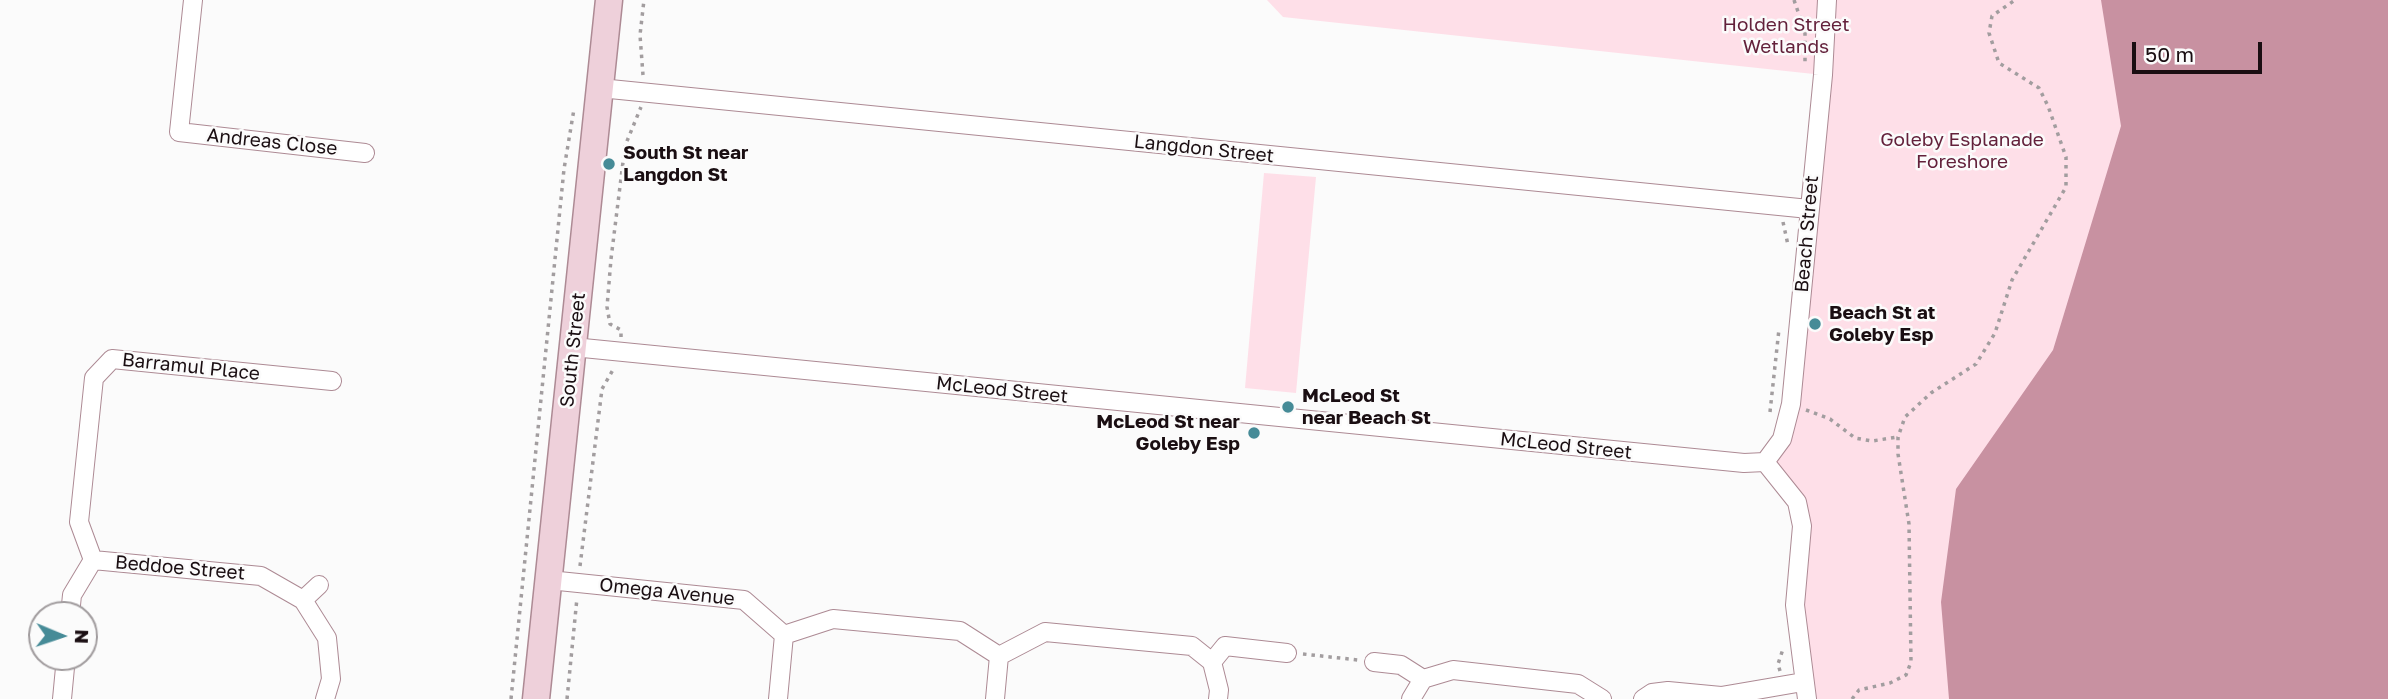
<!DOCTYPE html>
<html>
<head>
<meta charset="utf-8">
<style>
	body { margin:0 }
	#map { position:relative; width:2388px; height:699px; overflow:hidden; background:#fbfbfb; font-family:"Golos Text",sans-serif }
	canvas { display:block }
	.north { position:absolute; left:28px; top:601px; width:70px; height:70px; box-sizing:border-box; background:#fbfbfb; border:2px solid #a19c9e; border-radius:50%; rotate:92deg; font-size:19px; font-weight:700; line-height:28px; text-align:center; color:#1a0e12 }
	.north::after { content:''; display:block; margin:auto; width:24px; height:32px; background:#468b97; clip-path:polygon(50% 0,100% 100%,50% 72%,0 100%) }
	.scale { position:absolute; left:2132px; top:42px; width:130px; height:32px; box-sizing:border-box; border:4px solid #1a0e12; border-top:0; padding-left:9px; font-size:21px; line-height:24px; white-space:nowrap; color:#1a0e12; -webkit-text-stroke:5px #fbfbfb; paint-order:stroke }
</style>
</head>
<body>
<div id="map">
<canvas width="2388" height="699"></canvas>
<div class="north">N</div>
<div class="scale">50 m</div>
</div>
<script>
const c = document.querySelector('canvas').getContext('2d');
c.lineJoin = 'round';
function fill(path, color) { c.fillStyle = color; c.fill(path, 'evenodd'); }
const toPath = rows => new Path2D(rows.map(r => 'M' + r).join(''));
function stroke(path, color, width, dash) { c.strokeStyle = color; c.lineWidth = width; c.lineCap = dash ? 'butt' : 'round'; c.setLineDash(dash || []); c.stroke(path); }
function write(font, color, halo, rows, align = 'center') {
  c.font = font + ' "Golos Text",sans-serif'; c.lineWidth = 5; c.setLineDash([]); c.textBaseline = 'middle'; c.strokeStyle = halo; c.fillStyle = color; for (const [text, x, y, turn = 0] of rows) {
    c.save(); c.translate(x, y); c.rotate((+turn || 0) * Math.PI / 180); c.textAlign = isNaN(turn) ? turn : align; if (halo) c.strokeText(text, 0, 0); c.fillText(text, 0, 0); c.restore();
  }
}
const green = toPath([
	[1267,0,2388,0,2388,699,1807,699,1803,682,1802,526,1765,462,1782,439,1823,75,1283,17],
	[1264,173,1316,177,1296,393,1245,388]
]);
const water = toPath([
	[2101,0,2388,0,2388,699,1949,699,1941,602,1956,489,2053,350,2121,126]
]);
const path = toPath([
	[1794,0,1805,32,1805,66],
	[643,75,640,35,644,0],
	[1783,222,1788,245],
	[621,337,621,330,610,324,607,307,611,259,625,146,641,107],
	[1806,410,1830,419,1855,438,1872,441,1898,437],
	[1770,412,1779,329],
	[580,566,602,389,614,368],
	[1303,654,1358,660],
	[1780,671,1778,664,1783,649],
	[511,699,564,169,574,109],
	[567,699,577,598],
	[1852,699,1859,690,1890,683,1906,675,1911,662,1909,524,1898,454,1898,437,1905,417,1931,393,1976,364,1995,333,2012,280,2066,187,2066,157,2048,106,2039,88,1999,63,1989,33,1992,16,2015,0]
]);
const street = toPath([
	[193,0,179,132,365,153],
	[600,88,1809,209],
	[573,347,1744,463,1765,462],
	[1765,462,1782,439,1791,404,1823,75,1827,0],
	[1765,462,1797,502,1802,526,1795,605,1807,699],
	[93,560,261,576,303,600,327,638,331,679,325,699],
	[549,580,744,600,784,635,833,619,960,631,999,656,1045,632,1192,646,1212,662,1219,690,1218,699],
	[303,600,319,585],
	[70,615,72,595,93,560,79,522,94,378,112,359,332,381],
	[1212,662,1225,646,1287,653],
	[1374,662,1401,665,1423,679],
	[62,699,66,657],
	[778,699,784,635],
	[995,699,999,656],
	[1411,699,1423,679,1453,670,1578,684,1602,699],
	[1643,699,1652,693,1668,691,1721,696,1803,682]
]);
const secondary = toPath([
	[536,699,609,0]
]);
const markers = [
	[609,164,7,"#468b97"],
	[1815,324,7,"#468b97"],
	[1288,407,7,"#468b97"],
	[1254,433,7,"#468b97"]
];
const parkNames = [
	["Holden Street",1786,25],
	["Wetlands",1786,47],
	["Goleby Esplanade",1962,140],
	["Foreshore",1962,162]
];
const streetNames = [
	["Andreas Close",272,142,6],
	["Langdon Street",1204,149,6],
	["Beach Street",1807,234,-85],
	["South Street",573,350,-84],
	["Barramul Place",191,367,6],
	["McLeod Street",1002,390,6],
	["McLeod Street",1566,446,6],
	["Beddoe Street",180,568,5],
	["Omega Avenue",667,592,6]
];
const poiNames = [
	["South St near",623,153],
	["Langdon St",623,175],
	["Beach St at",1829,313],
	["Goleby Esp",1829,335],
	["McLeod St",1302,396],
	["near Beach St",1302,418],
	["McLeod St near",1240,422,"right"],
	["Goleby Esp",1240,444,"right"]
];
fill(green, '#fedfe8');
fill(water, '#c891a1');
stroke(street, '#ad8a94', 20);
stroke(secondary, '#ad8a94', 29);
stroke(path, '#a29d9f', 3.5, [3.5, 5]);
stroke(street, '#fff', 18);
stroke(secondary, '#eed0da', 26);
for (const [x, y, r, color] of markers) { const dot = new Path2D(); dot.arc(x, y, r, 0, 2 * Math.PI); c.fillStyle = color; c.fill(dot); stroke(dot, '#fbfbfb', 2.5); }
write('19px', '#63213b', '#fbfbfb', parkNames);
write('19px', '#1a0e12', '#fbfbfb', streetNames);
write('bold 19px', '#1a0e12', '#fbfbfb', poiNames, 'left');
</script>
</body>
</html>
